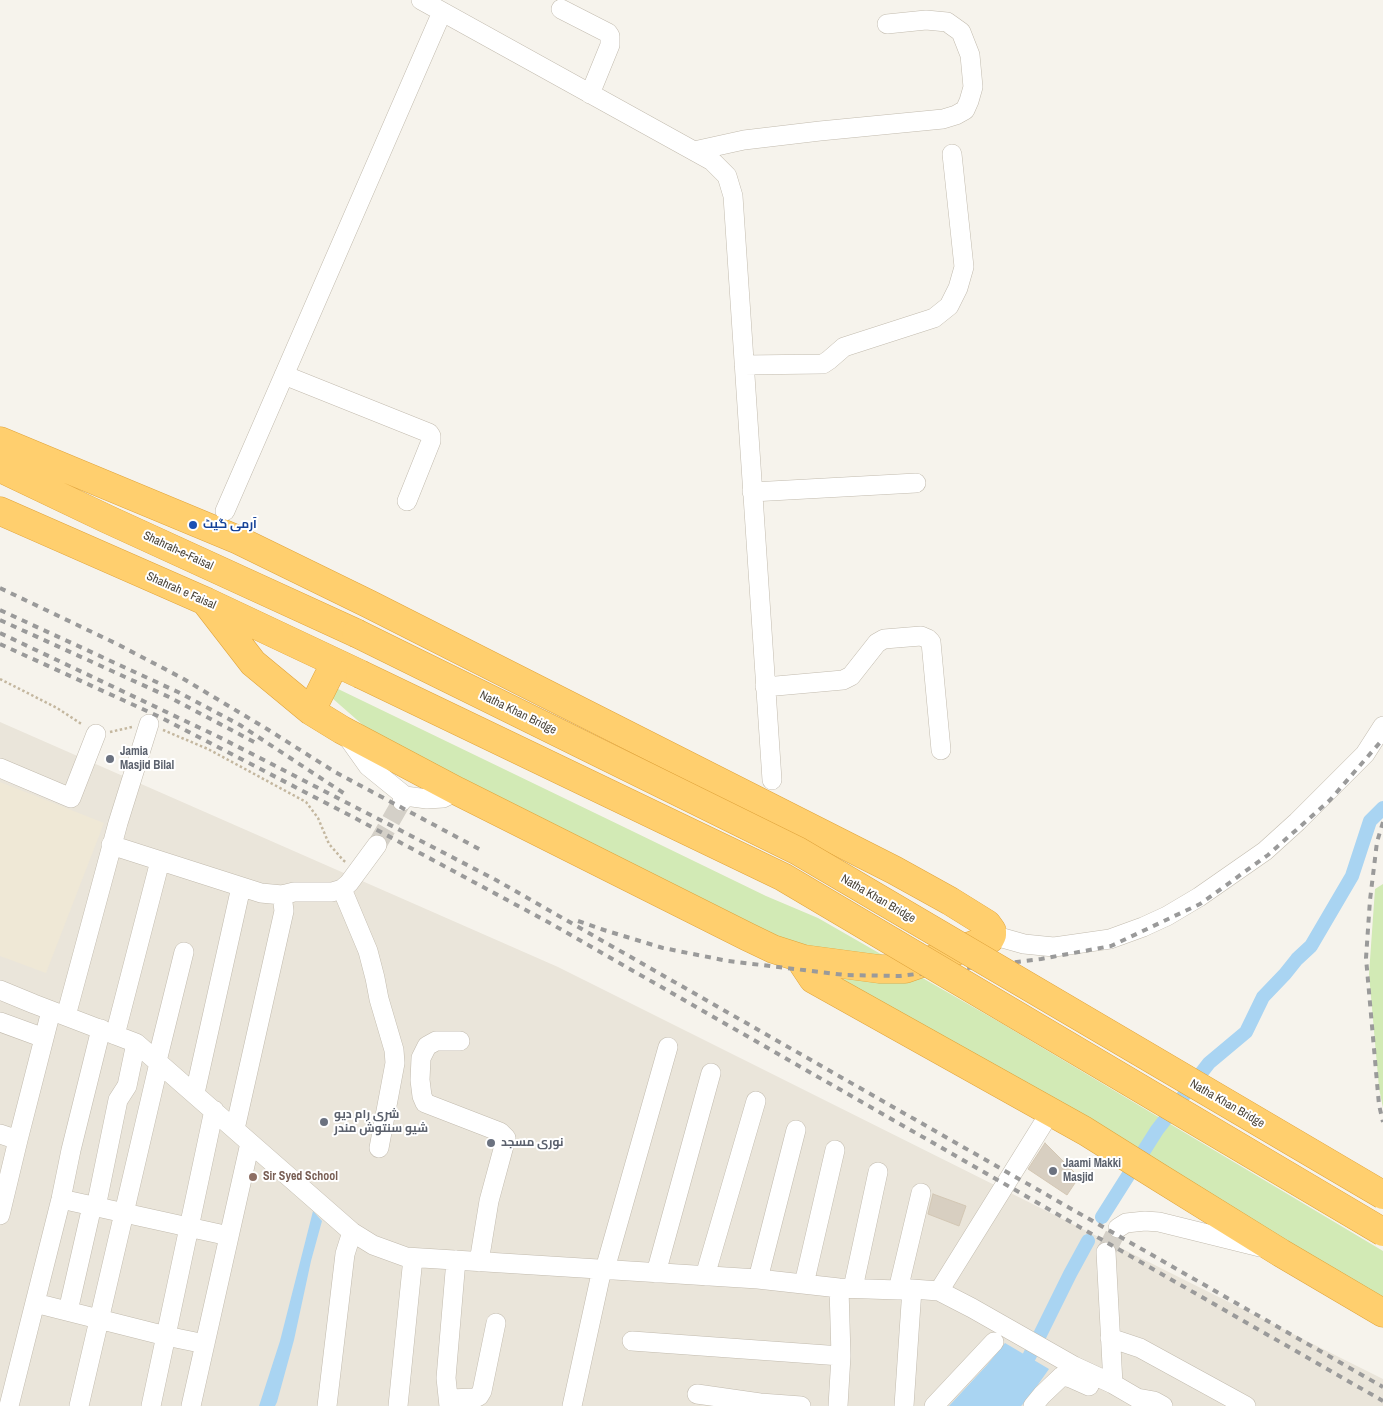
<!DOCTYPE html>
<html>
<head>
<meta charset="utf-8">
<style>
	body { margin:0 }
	canvas { display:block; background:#f6f3ec }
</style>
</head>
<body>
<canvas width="1383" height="1406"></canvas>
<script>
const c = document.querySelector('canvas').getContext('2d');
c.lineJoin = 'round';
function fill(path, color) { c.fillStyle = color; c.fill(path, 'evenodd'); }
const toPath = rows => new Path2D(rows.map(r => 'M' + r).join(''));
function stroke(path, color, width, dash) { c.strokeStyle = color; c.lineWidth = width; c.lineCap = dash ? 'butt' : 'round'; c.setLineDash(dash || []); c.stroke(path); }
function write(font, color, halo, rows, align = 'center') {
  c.font = font + ' "Archivo Narrow",Cairo,sans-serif'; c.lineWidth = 4; c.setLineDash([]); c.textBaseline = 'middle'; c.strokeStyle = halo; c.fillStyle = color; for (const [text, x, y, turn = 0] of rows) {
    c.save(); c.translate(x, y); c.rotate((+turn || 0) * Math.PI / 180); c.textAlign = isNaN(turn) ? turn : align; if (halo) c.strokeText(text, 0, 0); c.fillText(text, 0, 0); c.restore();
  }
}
const residential = toPath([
	[0,722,558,967,1383,1379,1383,1406,0,1406]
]);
const education = toPath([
	[0,782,104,823,46,973,0,956]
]);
const green = toPath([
	[334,687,628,829,766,896,818,918,1001,1023,1383,1251,1383,1301,364,726,332,698],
	[1383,884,1383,1108,1379,1088,1369,974,1375,889]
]);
const water = toPath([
	[313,1211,322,1221,311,1261,294,1340,277,1402,275,1406,259,1406,280,1341],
	[1005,1343,1049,1369,1027,1400,1021,1406,949,1406,987,1365]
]);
const canal = toPath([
	[1102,1217,1157,1130,1209,1063,1246,1032,1263,997,1285,974,1297,959,1311,946,1352,876,1370,821,1383,808],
	[1029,1357,1070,1274,1088,1241]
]);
const building = toPath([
	[1045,1143,1079,1177,1067,1195,1028,1169,1045,1143],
	[933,1194,966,1206,959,1226,928,1214,933,1194]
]);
const minorTunnel = toPath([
	[377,845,402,801],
	[1106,1252,1118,1228]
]);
const path = toPath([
	[0,679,57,708,83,725],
	[163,730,208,749,306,802,318,818,329,844,343,860,347,863],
	[110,732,132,727]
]);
const minor = toPath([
	[421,0,712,161,727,176,733,196,772,780],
	[561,9,608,33,610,36,610,45,590,94],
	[694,151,744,140,820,131,943,119,956,115,965,110,969,101,973,87,970,55,961,32,947,22,926,20,887,24],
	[744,365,823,364,829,360,844,347,934,318,949,306,958,288,964,267,952,154],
	[284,375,429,433,431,436,431,441,407,501],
	[752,492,916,483],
	[225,511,442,12],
	[765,687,843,680,851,676,877,643,884,639,921,636,928,639,931,642,941,750],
	[346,735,368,766,405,796],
	[0,768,71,798,96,734],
	[402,801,405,796,427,799,443,798,457,791],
	[111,845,261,893,282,895,294,892,332,892,342,889,349,883,377,845],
	[342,889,368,951,375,978,379,999,394,1050,395,1063,379,1148],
	[992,935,1024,944,1054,947,1110,939,1143,927,1167,916,1199,897,1265,851,1297,822,1365,754,1383,726],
	[0,990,34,1004,136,1043,352,1232,373,1245,406,1257,758,1279,839,1288,898,1290,912,1289,939,1291,972,1308,1074,1366,1113,1384,1137,1398,1154,1401,1163,1406],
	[66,1016,118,823,149,724],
	[0,1022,44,1038],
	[115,1035,160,861],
	[460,1041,436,1041,427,1046,421,1058,420,1080,422,1096,425,1103,500,1132,506,1138,505,1142,489,1201,479,1262],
	[157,1061,184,952],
	[195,1093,241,887],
	[235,1129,284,911,282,895],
	[0,1134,18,1140],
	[61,1199,229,1236],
	[96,1207,118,1100,127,1086,136,1043],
	[0,1215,18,1140,51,1011],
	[1118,1228,1126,1223,1145,1221,1159,1222,1260,1247],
	[1106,1252,1113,1384],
	[605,1269,668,1047],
	[656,1273,711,1073],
	[705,1276,756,1101],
	[758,1279,796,1130],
	[804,1284,835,1150],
	[853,1288,878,1172],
	[898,1290,921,1193],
	[939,1291,1051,1111],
	[35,1303,166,1336,205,1344],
	[68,1311,92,1206],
	[1110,1338,1140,1348,1246,1406],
	[632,1341,841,1356],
	[697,1394,760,1403,801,1406],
	[449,1399,475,1398,479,1396,482,1391,496,1323],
	[9,1406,61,1199,71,1150,101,1029],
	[79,1406,159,1063],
	[151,1406,214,1110],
	[191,1406,250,1143],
	[327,1406,345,1254,352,1232],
	[398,1406,413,1258],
	[449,1406,446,1378,456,1260],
	[572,1406,602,1269],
	[838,1406,841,1356,839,1288],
	[904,1406,912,1289],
	[934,1406,994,1342],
	[1033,1406,1042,1395,1062,1376,1071,1378,1089,1386]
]);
const highway = toPath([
	[0,441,236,539,369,604,894,870,950,901,987,924,992,931,992,935,990,939,905,969,879,969,804,959],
	[0,468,107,519,356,633],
	[0,511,205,601,360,674],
	[205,601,253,663,311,711,342,730,457,791,748,937,773,949,804,959,803,964,813,979,1085,1131,1160,1178,1281,1253,1383,1313],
	[311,711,335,663]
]);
const rail = toPath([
	[0,588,117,644,182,678,267,729,335,772,481,850],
	[0,610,178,692,240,725,348,796],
	[0,620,169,697,256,743],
	[0,633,219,737,398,829,496,880,1383,1387],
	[0,644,160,717,353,817,548,922,1383,1401],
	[1383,822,1377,842,1370,900,1366,958,1379,1105,1383,1122],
	[578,921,604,930,663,948,728,961,845,975,900,976,1041,959,1111,946,1200,904,1268,855,1330,800,1383,739]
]);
const highwayBridge = toPath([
	[356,633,798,851,1383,1195],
	[360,674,783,877,1383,1232]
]);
const markers = [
	[193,525,5,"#1a4fb4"],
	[110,759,5,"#6b7280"],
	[324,1122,5,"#6b7280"],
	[491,1143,5,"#6b7280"],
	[1053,1171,5,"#6b7280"],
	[253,1177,5,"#8d6e63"]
];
const transitNames = [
	["آرمی گیٹ",203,525]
];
const streetNames = [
	["Shahrah-e-Faisal",178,551,25],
	["Shahrah e Faisal",181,591,24],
	["Natha Khan Bridge",518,713,26],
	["Natha Khan Bridge",878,899,30],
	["Natha Khan Bridge",1227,1104,30]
];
const worshipNames = [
	["Jamia",120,752],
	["Masjid Bilal",120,766],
	["شری رام دیو",334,1115],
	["شیو سنتوش مندر",334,1129],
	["نوری مسجد",501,1143],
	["Jaami Makki",1063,1164],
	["Masjid",1063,1178]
];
const educationNames = [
	["Sir Syed School",263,1177]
];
fill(residential, '#eae5da');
fill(education, '#efe8d6');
fill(green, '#d2eab5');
fill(water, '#a9d4f2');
stroke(canal, '#a9d4f2', 14);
fill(building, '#d8cfc1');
stroke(building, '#d3c7b4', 1);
stroke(minorTunnel, '#d4d0c8', 19, [19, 9]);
stroke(minor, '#c2bbae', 20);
stroke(highway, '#e0a43c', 29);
stroke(path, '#c4b79f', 2.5, [2.5, 2.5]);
stroke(minor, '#fff', 19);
stroke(highway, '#ffcf6e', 28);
stroke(rail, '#9a9a9a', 4, [6, 6]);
stroke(highwayBridge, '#e0a43c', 29, []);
stroke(highwayBridge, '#ffcf6e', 28);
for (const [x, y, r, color] of markers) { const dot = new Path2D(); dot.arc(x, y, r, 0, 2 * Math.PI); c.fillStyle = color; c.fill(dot); stroke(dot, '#fff', 2); }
write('bold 12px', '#164399', '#fff', transitNames, 'left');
write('12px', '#4b4439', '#fff', streetNames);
write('bold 12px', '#5b616d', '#fff', worshipNames, 'left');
write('bold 12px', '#785e54', '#fff', educationNames, 'left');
</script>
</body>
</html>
